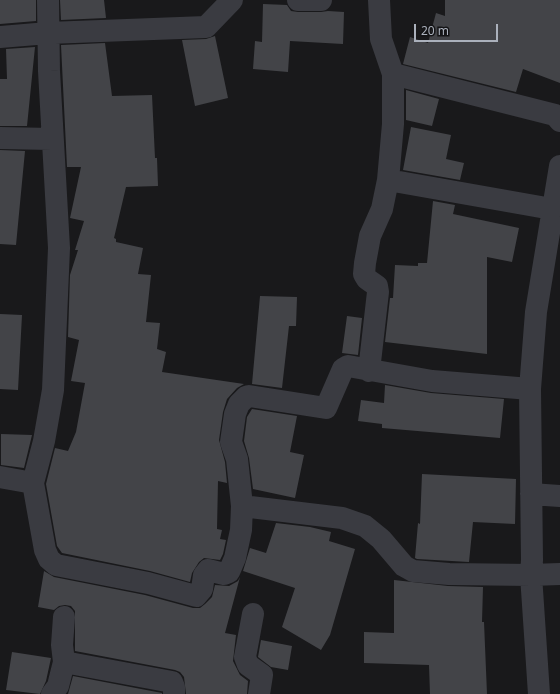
<!DOCTYPE html>
<html>
<head>
<meta charset="utf-8">
<style>
	body { margin:0 }
	#map { position:relative; width:560px; height:694px; overflow:hidden; background:#19191b; font-family:"Noto Sans",sans-serif }
	canvas { display:block }
	.scale { position:absolute; left:414px; top:24px; width:84px; height:18px; box-sizing:border-box; border:2px solid #abb1bc; border-top:0; padding-left:5px; font-size:12px; line-height:14px; white-space:nowrap; color:#abb1bc; -webkit-text-stroke:3px #141416; paint-order:stroke }
</style>
</head>
<body>
<div id="map">
<canvas width="560" height="694"></canvas>
<div class="scale">20 m</div>
</div>
<script>
const c = document.querySelector('canvas').getContext('2d');
c.lineJoin = 'round';
function fill(path, color) { c.fillStyle = color; c.fill(path, 'evenodd'); }
const toPath = rows => new Path2D(rows.map(r => 'M' + r).join(''));
function stroke(path, color, width, dash) { c.strokeStyle = color; c.lineWidth = width; c.lineCap = dash ? 'butt' : 'round'; c.setLineDash(dash || []); c.stroke(path); }
const building = toPath([
	[0,0,36,0,36,21,0,24],
	[60,0,104,0,106,18,61,20],
	[445,0,560,0,560,83,523,69,516,92,403,64,410,37,428,43,436,13,445,16],
	[263,4,287,5,291,11,298,12,321,12,328,11,344,12,343,44,290,41,288,72,253,69,255,41,262,42],
	[215,36,228,98,195,106,182,40,206,39],
	[105,43,112,96,152,95,155,158,157,158,158,186,126,187,114,238,116,239,116,242,143,248,138,274,151,275,146,322,160,323,157,349,166,352,162,372,244,384,237,388,227,399,223,412,219,440,225,462,227,483,218,481,217,529,222,530,220,539,226,540,223,554,220,560,204,558,199,562,192,573,190,582,150,571,62,553,57,546,46,484,55,448,68,451,76,432,85,383,71,381,79,340,68,337,70,275,78,250,75,250,84,221,70,218,81,167,67,167,61,45],
	[35,47,27,126,0,126,0,79,7,79,6,49],
	[406,90,439,99,432,126,406,120],
	[411,127,451,135,446,159,464,163,460,180,403,170],
	[0,150,25,151,16,245,0,244],
	[433,201,455,205,453,214,519,228,512,262,487,257,487,354,385,342,390,298,393,298,395,265,418,266,418,263,427,263],
	[260,296,297,297,296,326,289,326,282,388,252,384],
	[0,314,22,315,18,390,0,389],
	[347,316,362,318,358,355,342,353],
	[385,385,431,393,504,399,500,438,382,428,382,424,358,421,361,400,384,403],
	[252,409,297,416,290,452,304,455,295,498,253,489,249,458,244,441,247,417],
	[1,434,32,435,24,468,1,465],
	[422,474,516,479,515,524,473,522,469,562,417,559,415,558,418,523,420,524],
	[276,523,310,527,331,532,329,541,355,549,330,635,321,650,282,627,295,588,243,571,250,548,266,553],
	[44,571,54,577,145,595,193,608,200,608,205,604,212,597,215,585,229,586,238,581,240,577,225,633,236,635,233,661,240,675,248,681,247,694,186,694,184,677,180,672,175,670,75,651,75,611,71,606,65,605,59,606,54,610,38,607],
	[394,580,448,586,483,587,482,622,484,622,487,694,430,694,429,665,364,663,364,632,394,633],
	[261,640,292,646,288,670,271,667,258,657],
	[12,652,51,658,46,681,40,694,6,690],
	[73,676,162,693,162,694,68,694]
]);
const minor = toPath([
	[48,0,49,71,59,248,53,390,44,441,33,483,45,550,49,559,56,565,148,583,196,596,202,589,204,575,208,570,224,574,229,572,235,558,241,530,242,506],
	[298,0,321,0],
	[0,37,48,33,206,27,232,0],
	[393,74,555,115,560,121],
	[0,138,52,139],
	[388,180,552,209],
	[369,371,378,292,377,286,367,279,364,274,365,263,370,236,382,209,388,180,393,124,393,74,381,39,379,0],
	[530,389,432,381,348,366,343,369,326,408,249,396,246,397,239,404,235,414,231,442,237,459,242,506,342,518,365,526,381,539,404,566,413,571,449,574,531,575,560,574],
	[0,477,33,483],
	[531,494,560,496],
	[253,614,245,657,248,665,262,675,259,694],
	[64,662,172,682,174,687,174,694],
	[52,694,58,686,64,662,62,645,64,617],
	[539,694,531,575,532,560,530,389,536,312,560,166]
]);
fill(building, '#434448');
stroke(minor, '#3a3b41', 22);
</script>
</body>
</html>
